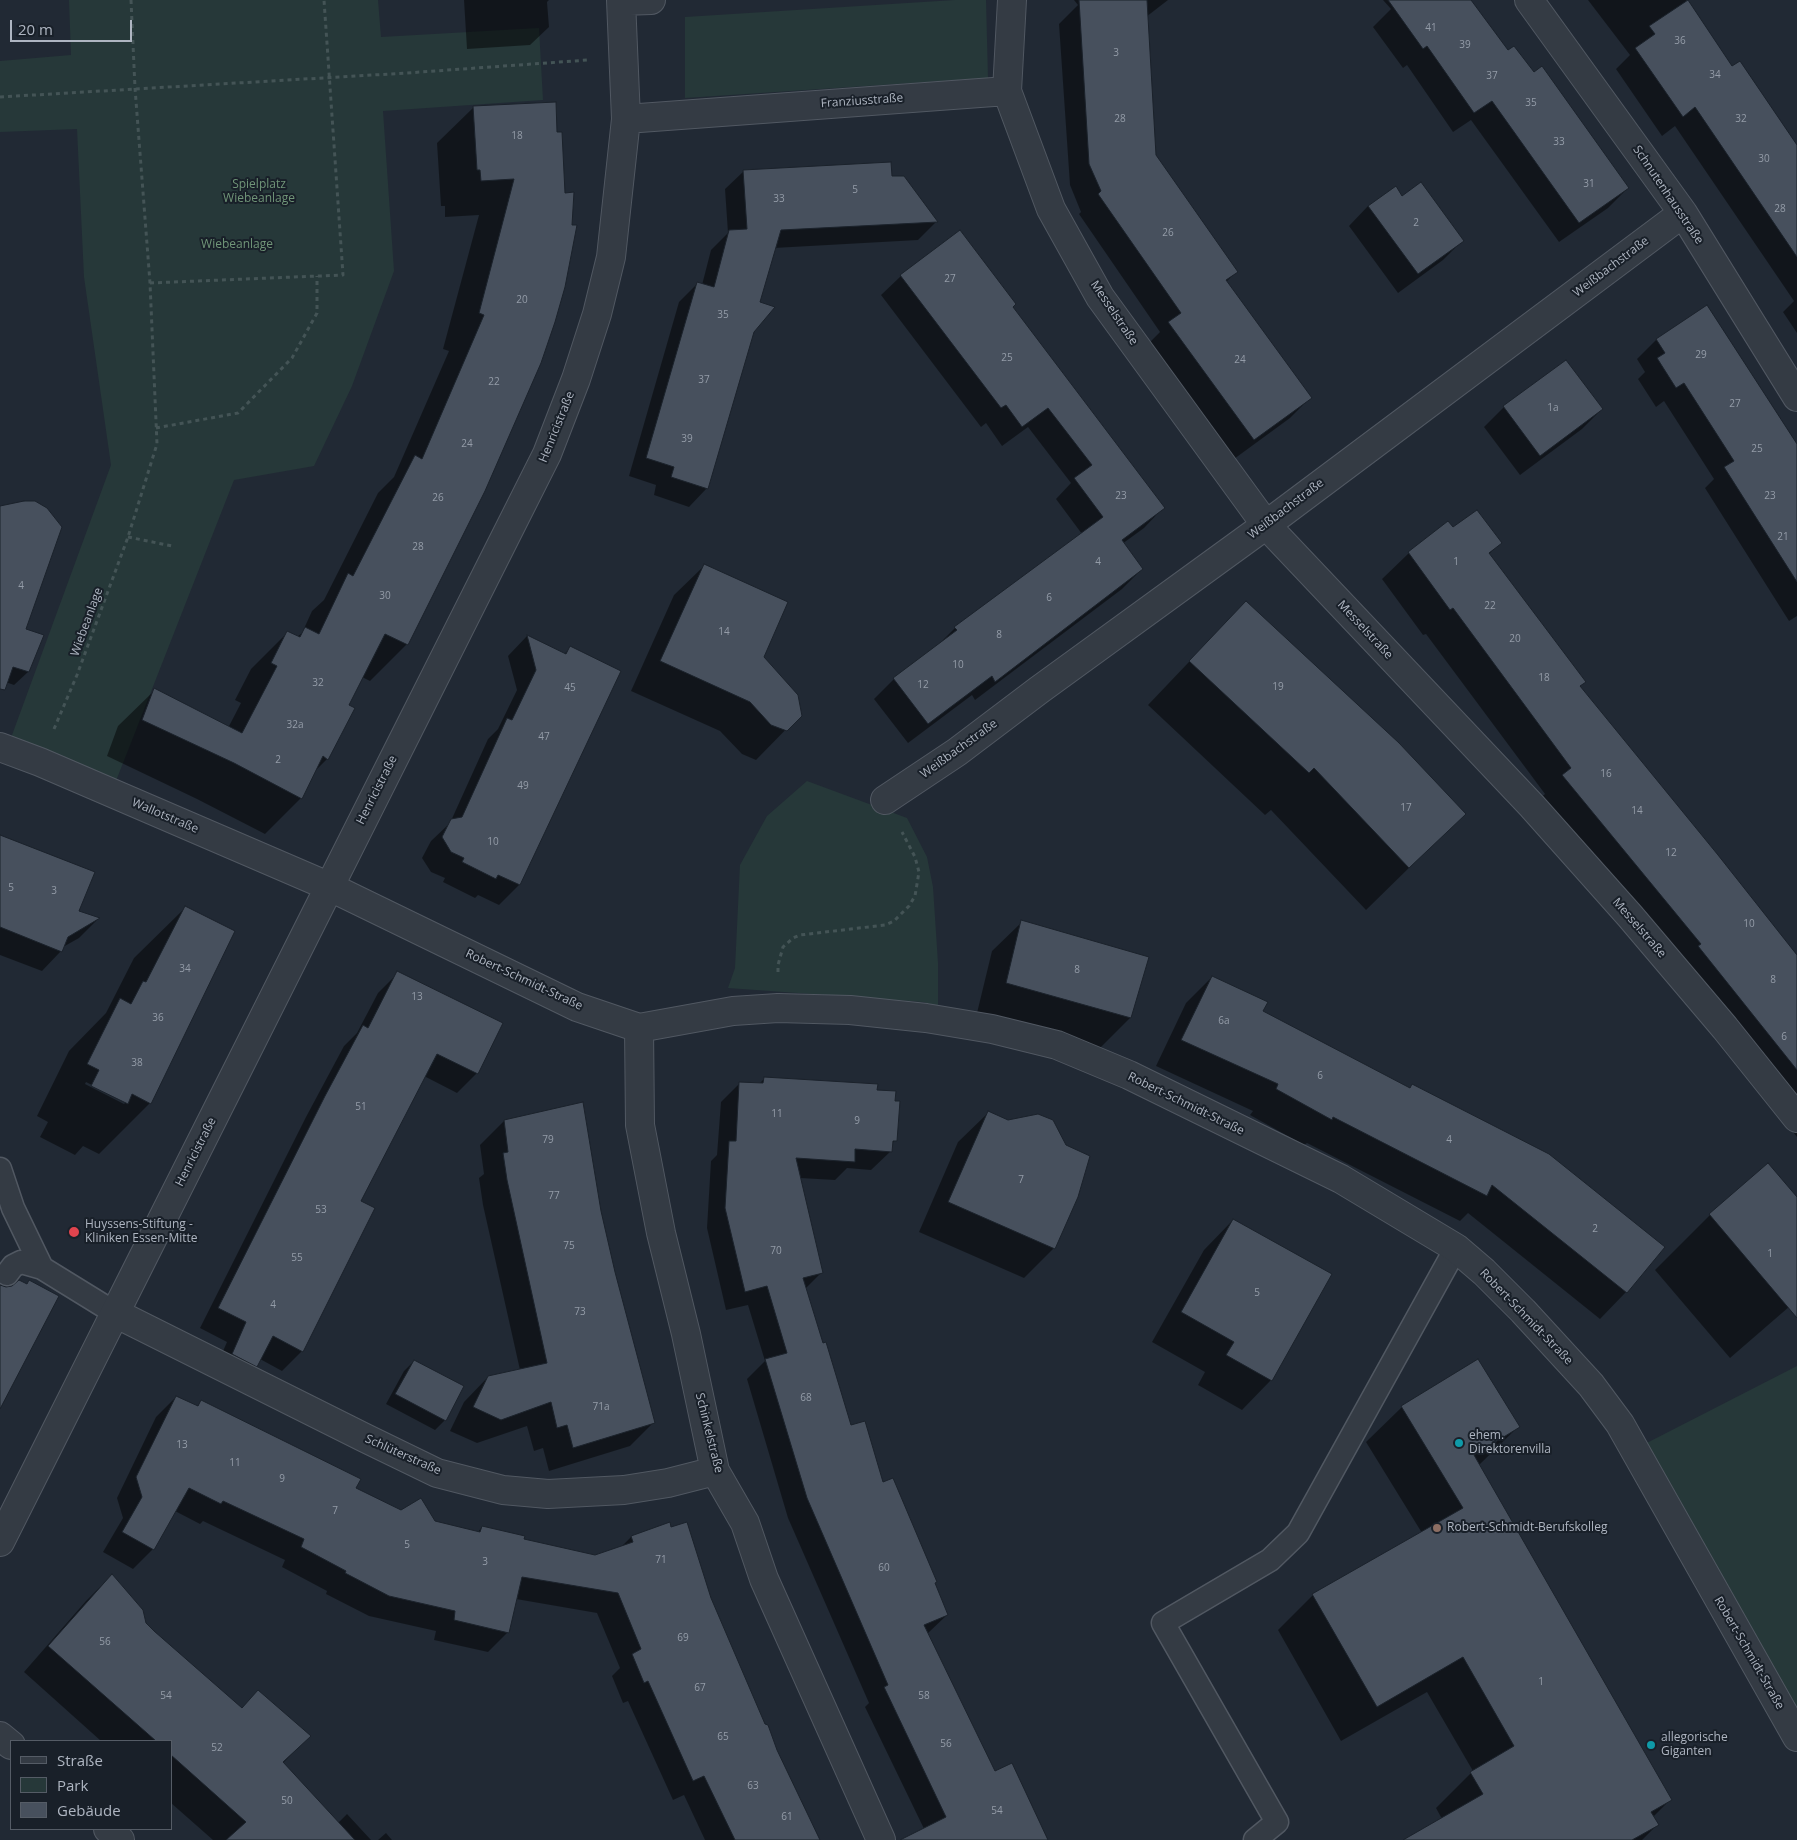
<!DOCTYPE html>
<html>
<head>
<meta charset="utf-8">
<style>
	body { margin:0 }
	#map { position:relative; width:1797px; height:1840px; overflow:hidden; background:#212934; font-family:"Open Sans",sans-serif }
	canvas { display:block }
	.legend { position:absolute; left:10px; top:1740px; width:162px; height:90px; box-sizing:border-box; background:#192029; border:1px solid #555c66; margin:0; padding:6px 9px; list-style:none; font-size:15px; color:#aeb5c1 }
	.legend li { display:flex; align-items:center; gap:10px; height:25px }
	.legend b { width:25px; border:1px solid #555c66 }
	.scale { position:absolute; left:10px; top:20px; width:122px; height:22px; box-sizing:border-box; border:2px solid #aeb5c1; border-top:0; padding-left:6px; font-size:15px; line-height:18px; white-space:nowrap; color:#aeb5c1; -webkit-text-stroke:4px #192029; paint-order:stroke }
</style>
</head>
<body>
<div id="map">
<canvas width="1797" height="1840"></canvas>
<ul class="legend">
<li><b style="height:6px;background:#343b44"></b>Straße</li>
<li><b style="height:14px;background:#263839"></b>Park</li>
<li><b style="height:14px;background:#47505d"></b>Gebäude</li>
</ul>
<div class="scale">20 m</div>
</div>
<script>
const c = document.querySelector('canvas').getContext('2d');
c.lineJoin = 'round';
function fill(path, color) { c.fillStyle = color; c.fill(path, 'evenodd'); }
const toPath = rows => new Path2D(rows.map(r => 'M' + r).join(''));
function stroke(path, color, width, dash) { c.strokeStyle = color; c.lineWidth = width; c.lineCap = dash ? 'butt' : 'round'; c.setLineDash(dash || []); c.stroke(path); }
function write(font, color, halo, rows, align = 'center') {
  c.font = font + ' "Open Sans",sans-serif'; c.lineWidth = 4; c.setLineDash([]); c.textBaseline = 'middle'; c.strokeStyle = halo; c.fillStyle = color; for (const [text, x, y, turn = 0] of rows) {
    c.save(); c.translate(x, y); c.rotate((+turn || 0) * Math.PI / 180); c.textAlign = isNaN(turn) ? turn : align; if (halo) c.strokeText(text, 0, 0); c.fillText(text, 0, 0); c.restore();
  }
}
const green = toPath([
	[69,0,378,0,381,37,539,28,543,100,383,111,394,271,352,386,314,466,234,480,114,786,8,746,111,465,84,277,77,129,0,132,0,61,71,55],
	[955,0,986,0,988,78,685,98,685,17],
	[807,781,907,818,927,857,933,887,938,963,938,1006,923,1002,728,988,735,968,740,865,767,816],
	[1797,1366,1797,1732,1637,1448]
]);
const shadow = toPath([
	[464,0,549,0,547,2,549,27,530,45,467,49],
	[1074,0,1168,0,1146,17,1155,155,1237,271,1226,282,1310,398,1290,418,1234,459,1149,343,1160,332,1079,214,1081,212,1070,185,1059,24,1078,5],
	[1383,0,1470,0,1507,52,1534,73,1628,188,1608,208,1559,242,1471,120,1453,132,1407,65,1403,68,1373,27,1391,9],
	[1588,0,1686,0,1732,68,1797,147,1797,333,1783,312,1794,301,1675,126,1662,136,1616,69,1630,55],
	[474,107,556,133,564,194,484,491,407,644,370,681,362,677,347,705,327,759,313,773,301,798,265,834,197,799,107,756,118,726,155,690,228,728,241,703,235,700,251,669,287,633,297,637,302,633,312,611,324,600,378,493,394,477,449,351,443,349,479,215,445,217,445,206,441,206,437,143],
	[744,171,903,177,936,222,918,240,774,248,758,303,753,332,707,488,689,507,654,495,656,485,629,476,679,302,697,284,702,285,711,250,728,233,725,189],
	[1402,197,1463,240,1443,260,1398,293,1349,226,1368,206],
	[901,276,1163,508,1144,528,1122,544,1142,569,1122,589,975,700,972,695,908,743,874,699,894,679,936,647,955,628,1082,534,1056,499,1071,483,1028,427,1002,446,986,423,981,427,881,295],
	[1657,339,1797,467,1797,616,1789,621,1705,488,1714,479,1664,401,1656,407,1638,379,1645,372,1637,359],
	[1504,407,1602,409,1582,429,1520,475,1484,427],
	[0,510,25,629,42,636,28,672,14,685,0,680],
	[1453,529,1500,543,1489,554,1584,682,1579,687,1797,970,1797,1137,1536,802,1545,794,1426,634,1423,635,1382,579,1409,553],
	[704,566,800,715,756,760,742,754,720,731,631,691,674,595],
	[1246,602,1464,814,1366,910,1271,810,1265,815,1148,705],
	[527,636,564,654,571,648,620,672,519,885,499,905,478,895,475,898,443,882,445,878,431,872,422,858,431,841,450,823,488,739,498,729,517,690,508,656],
	[0,836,77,911,98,919,79,938,63,947,61,951,42,971,0,955],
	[186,907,150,1103,99,1154,83,1146,75,1155,40,1137,48,1122,37,1116,69,1051,106,1013,134,958],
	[86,1082,126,1102,124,1104,85,1084],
	[1022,922,1147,958,1130,1018,1100,1048,977,1013,992,951],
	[398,973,477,1073,457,1093,424,1076,360,1201,302,1351,282,1371,260,1359,256,1366,237,1386,213,1374,227,1342,200,1328,306,1117,344,1046,357,1033,378,993],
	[1212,977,1262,1011,1409,1089,1412,1086,1626,1292,1600,1319,1468,1213,1460,1221,1307,1143,1304,1145,1250,1115,1253,1111,1156,1066,1186,1003],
	[765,1078,876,1091,895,1140,891,1145,891,1151,871,1170,847,1168,835,1180,800,1178,821,1273,805,1289,822,1344,851,1426,883,1484,934,1584,947,1615,927,1634,995,1773,1048,1840,927,1840,928,1837,865,1707,869,1703,788,1518,747,1379,765,1361,748,1305,726,1310,707,1228,711,1161,717,1155,721,1102,740,1083,759,1084],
	[988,1113,1054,1248,1024,1278,919,1232,958,1142],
	[504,1121,614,1272,654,1422,630,1446,549,1471,543,1448,534,1451,527,1426,477,1443,450,1431,464,1402,488,1377,520,1370,483,1205,479,1178,484,1174,480,1145],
	[1768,1165,1797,1199,1797,1300,1730,1358,1655,1270,1710,1215],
	[1233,1220,1271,1380,1242,1410,1198,1385,1205,1372,1152,1342,1204,1250],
	[414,1361,445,1420,435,1430,386,1404,404,1371],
	[176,1397,196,1407,201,1402,355,1489,401,1511,434,1522,477,1533,482,1527,522,1540,596,1556,621,1547,631,1537,710,1599,776,1750,819,1840,705,1840,684,1795,673,1800,628,1701,623,1703,612,1676,620,1668,597,1613,516,1599,508,1632,488,1652,434,1640,436,1631,369,1616,326,1594,327,1591,282,1567,285,1560,203,1521,200,1524,175,1511,153,1549,133,1569,103,1552,123,1518,117,1498,156,1417],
	[1402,1407,1518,1427,1479,1465,1671,1799,1653,1817,1657,1825,1642,1840,1405,1840,1442,1819,1436,1808,1473,1771,1427,1692,1341,1741,1278,1630,1313,1595,1422,1533,1366,1442],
	[112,1575,145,1623,241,1709,258,1692,309,1736,283,1763,338,1823,347,1814,371,1840,213,1840,171,1803,171,1741,101,1741,24,1672,86,1601],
	[386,1833,392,1840,378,1840]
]);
const building = toPath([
	[1079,0,1147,0,1156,155,1238,272,1226,280,1312,398,1254,440,1168,322,1181,313,1098,194,1101,191,1089,164,1079,0],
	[1388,0,1471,0,1508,50,1514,46,1534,72,1542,66,1629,188,1579,223,1492,101,1474,113,1427,46,1423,49,1388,0],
	[1688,0,1732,66,1740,61,1797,145,1797,257,1695,107,1683,117,1635,48,1655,34,1649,26,1688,0],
	[556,102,557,132,562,132,565,193,574,192,572,225,577,225,565,287,555,322,541,363,485,491,408,645,385,634,349,705,355,708,328,760,323,756,302,799,234,763,142,720,154,688,242,733,277,666,271,663,287,631,300,637,305,627,319,634,348,573,353,576,415,455,422,459,484,315,479,313,514,179,481,181,480,170,477,170,473,106,556,102],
	[891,162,892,176,904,176,938,222,781,230,760,302,775,307,754,332,708,489,671,477,674,467,646,458,697,282,714,287,729,230,747,229,743,170,891,162],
	[1421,182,1464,241,1418,274,1368,206,1396,186,1402,196,1421,182],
	[960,230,1016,304,1013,307,1165,508,1122,540,1143,569,995,682,992,676,928,724,893,678,957,630,954,627,1103,517,1074,478,1092,465,1048,408,1022,427,1006,405,1001,408,900,275,960,230],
	[1707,305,1797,444,1797,582,1724,467,1734,461,1684,383,1676,388,1657,358,1665,353,1656,339,1707,305],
	[1566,360,1603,409,1540,456,1503,406,1566,360],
	[24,501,35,501,47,508,62,527,26,629,44,635,29,672,13,667,5,690,0,689,0,506,24,501],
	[1477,510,1502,543,1489,553,1586,682,1580,686,1718,855,1797,955,1797,1070,1698,946,1701,944,1562,775,1571,768,1453,608,1450,610,1408,552,1448,521,1453,527,1477,510],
	[704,564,788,602,764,657,798,695,802,716,787,731,771,725,750,702,660,661,704,564],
	[1246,601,1399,743,1466,814,1409,868,1314,768,1309,773,1189,661,1246,601],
	[527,635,566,654,570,646,621,671,520,885,498,875,496,879,462,862,464,858,451,852,442,837,451,819,462,817,507,718,512,720,536,670,527,635],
	[0,835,95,872,79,911,100,918,68,937,62,952,0,927,0,835],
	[185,906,235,931,151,1104,132,1094,128,1104,91,1086,99,1070,87,1064,120,998,131,1004,143,981,146,982,185,906],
	[1021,920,1149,957,1131,1018,1006,983,1021,920],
	[397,971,503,1023,478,1074,437,1054,361,1201,375,1208,303,1352,273,1336,257,1367,232,1354,246,1322,218,1308,325,1096,363,1025,368,1028,397,971],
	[1212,976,1268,1002,1263,1011,1410,1088,1412,1084,1549,1154,1665,1247,1627,1293,1492,1185,1487,1196,1333,1117,1332,1120,1276,1089,1278,1084,1181,1040,1212,976],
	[764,1077,878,1084,877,1090,896,1091,895,1101,900,1101,897,1141,893,1141,892,1152,855,1149,855,1162,796,1158,823,1273,803,1278,823,1343,826,1342,851,1425,865,1421,883,1482,893,1478,937,1582,935,1583,948,1615,924,1625,995,1771,1012,1763,1048,1840,900,1840,946,1817,884,1687,888,1685,807,1498,765,1359,787,1353,767,1286,745,1292,725,1208,729,1141,736,1141,739,1082,763,1083,764,1077],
	[583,1102,601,1211,615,1272,655,1423,573,1448,567,1425,557,1428,551,1402,501,1420,473,1407,488,1376,547,1363,507,1180,503,1153,508,1152,504,1120,583,1102],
	[988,1111,1008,1120,1038,1114,1053,1120,1066,1145,1090,1156,1078,1197,1055,1249,948,1202,988,1111],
	[1768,1163,1797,1197,1797,1318,1709,1214,1768,1163],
	[1233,1219,1332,1274,1272,1381,1226,1355,1234,1342,1181,1312,1233,1219],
	[19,1280,27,1284,29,1280,59,1296,0,1409,0,1285,6,1287,12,1286,19,1280],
	[1478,1359,1520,1427,1474,1455,1672,1800,1651,1812,1659,1825,1632,1840,1403,1840,1483,1794,1470,1772,1514,1746,1463,1657,1377,1707,1312,1594,1463,1508,1401,1406,1478,1359],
	[414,1360,464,1386,446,1421,395,1394,414,1360],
	[176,1396,198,1406,201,1400,361,1479,356,1488,401,1510,421,1498,435,1521,480,1532,482,1526,525,1536,524,1539,595,1555,633,1542,631,1536,670,1522,671,1527,687,1522,711,1598,765,1724,768,1725,777,1750,820,1840,735,1840,704,1776,693,1781,648,1681,644,1683,632,1654,641,1649,618,1593,522,1577,509,1633,454,1620,455,1611,389,1596,345,1573,346,1571,301,1547,304,1539,223,1501,221,1504,189,1488,154,1550,122,1532,142,1497,136,1477,176,1396],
	[112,1574,143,1610,146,1623,154,1631,242,1708,258,1690,311,1736,283,1762,355,1840,226,1840,246,1822,171,1755,171,1741,156,1741,48,1646,112,1574]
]);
const path = toPath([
	[0,97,407,73,588,60],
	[150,283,343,275,324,0],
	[156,428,238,413,292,358,317,313,317,276],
	[128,537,172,546],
	[54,729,77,675,128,537,157,444,150,283,135,88,131,0],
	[778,972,778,965,783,947,793,938,800,935,885,925,894,921,909,906,915,896,919,872,915,857,902,832]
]);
const service = toPath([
	[0,1169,13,1208,42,1268,115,1313],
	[7,1274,13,1266,21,1262,42,1268],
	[1255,1840,1277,1822,1163,1623,1270,1560,1298,1533,1456,1248]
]);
const minor = toPath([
	[1012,0,1007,91,1051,209,1100,297,1266,525,1532,806,1630,916,1725,1028,1797,1118],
	[1529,0,1683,213,1797,397],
	[622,1,651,0],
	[626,119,1007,91],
	[0,747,40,762,328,886,577,1007,639,1028,733,1011,778,1008,850,1010,926,1018,992,1029,1057,1045,1129,1075,1341,1179,1456,1248,1484,1272,1523,1311,1591,1385,1620,1424,1797,1737],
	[885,800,957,752,1039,690,1266,525,1683,213],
	[639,1028,640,1125,661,1233,686,1334,715,1471,745,1523,764,1579,881,1840],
	[115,1313,365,1438,437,1473,503,1490,548,1494,624,1490,668,1483,715,1471],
	[0,1542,547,454,576,379,597,314,611,257,626,119,621,0],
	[0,1736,11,1745],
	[108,1829,120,1840]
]);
const markers = [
	[74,1232,6,"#e0444e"],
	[1459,1443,5,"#0f9aa8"],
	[1437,1528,5,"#8d6e63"],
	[1651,1745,5,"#0f9aa8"]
];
const numberNames = [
	["41",1431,28],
	["36",1680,41],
	["39",1465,45],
	["3",1116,53],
	["34",1715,75],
	["37",1492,76],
	["35",1531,103],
	["28",1120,119],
	["32",1741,119],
	["18",517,136],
	["33",1559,142],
	["30",1764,159],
	["31",1589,184],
	["5",855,190],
	["33",779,199],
	["28",1780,209],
	["2",1416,223],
	["26",1168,233],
	["27",950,279],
	["20",522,300],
	["35",723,315],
	["29",1701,355],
	["25",1007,358],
	["24",1240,360],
	["37",704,380],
	["22",494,382],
	["27",1735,404],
	["1a",1553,408],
	["39",687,439],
	["24",467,444],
	["25",1757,449],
	["23",1121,496],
	["23",1770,496],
	["26",438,498],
	["21",1783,537],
	["28",418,547],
	["4",1098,562],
	["1",1456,562],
	["4",21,586],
	["30",385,596],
	["6",1049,598],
	["22",1490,606],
	["14",724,632],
	["8",999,635],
	["20",1515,639],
	["10",958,665],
	["18",1544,678],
	["32",318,683],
	["12",923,685],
	["19",1278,687],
	["45",570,688],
	["32a",295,725],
	["47",544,737],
	["2",278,760],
	["16",1606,774],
	["49",523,786],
	["17",1406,808],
	["14",1637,811],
	["10",493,842],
	["12",1671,853],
	["5",11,888],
	["3",54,891],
	["10",1749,924],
	["34",185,969],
	["8",1077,970],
	["8",1773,980],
	["13",417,997],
	["36",158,1018],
	["6a",1224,1021],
	["6",1784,1037],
	["38",137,1063],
	["6",1320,1076],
	["51",361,1107],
	["11",777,1114],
	["9",857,1121],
	["79",548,1140],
	["4",1449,1140],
	["7",1021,1180],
	["77",554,1196],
	["53",321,1210],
	["2",1595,1229],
	["75",569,1246],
	["70",776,1251],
	["1",1770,1254],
	["55",297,1258],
	["5",1257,1293],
	["4",273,1305],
	["73",580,1312],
	["68",806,1398],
	["71a",601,1407],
	["13",182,1445],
	["11",235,1463],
	["9",282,1479],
	["7",335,1511],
	["5",407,1545],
	["71",661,1560],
	["3",485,1562],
	["60",884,1568],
	["69",683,1638],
	["56",105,1642],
	["1",1541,1682],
	["67",700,1688],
	["54",166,1696],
	["58",924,1696],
	["65",723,1737],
	["56",946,1744],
	["52",217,1748],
	["63",753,1786],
	["50",287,1801],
	["54",997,1811],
	["61",787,1817]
];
const streetNames = [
	["Franziusstraße",862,101,-4],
	["Schnutenhausstraße",1668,195,56],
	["Weißbachstraße",1611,267,-37],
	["Messelstraße",1114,313,56],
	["Henricistraße",557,427,-68],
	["Weißbachstraße",1286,509,-37],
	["Wiebeanlage",87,622,-70],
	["Messelstraße",1365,630,47],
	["Weißbachstraße",959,749,-36],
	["Henricistraße",377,790,-63],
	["Wallotstraße",165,816,23],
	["Messelstraße",1639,928,49],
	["Robert-Schmidt-Straße",524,980,25],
	["Robert-Schmidt-Straße",1186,1104,26],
	["Henricistraße",196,1152,-63],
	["Robert-Schmidt-Straße",1526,1317,46],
	["Schinkelstraße",709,1433,76],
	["Schlüterstraße",403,1455,24],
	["Robert-Schmidt-Straße",1749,1653,60]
];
const parkNames = [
	["Spielplatz",259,185],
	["Wiebeanlage",259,199],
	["Wiebeanlage",237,245]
];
const poiNames = [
	["Huyssens-Stiftung -",85,1225],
	["Kliniken Essen-Mitte",85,1239],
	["ehem.",1469,1436],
	["Direktorenvilla",1469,1450],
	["Robert-Schmidt-Berufskolleg",1447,1528],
	["allegorische",1661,1738],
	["Giganten",1661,1752]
];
fill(green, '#263839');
fill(shadow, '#0007');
fill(building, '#47505d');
stroke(building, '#1b222b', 1);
stroke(service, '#515862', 25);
stroke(minor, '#515862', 30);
stroke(path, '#445456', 3, [4, 4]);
stroke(service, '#343b44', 22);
stroke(minor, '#343b44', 28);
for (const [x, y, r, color] of markers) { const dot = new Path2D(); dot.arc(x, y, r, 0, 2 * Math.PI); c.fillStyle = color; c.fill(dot); stroke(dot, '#192029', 2); }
write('10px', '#949ca8', null, numberNames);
write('12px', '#aeb5c1', '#192029', streetNames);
write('12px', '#709578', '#192029', parkNames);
write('12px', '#aeb5c1', '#192029', poiNames, 'left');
</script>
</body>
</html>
